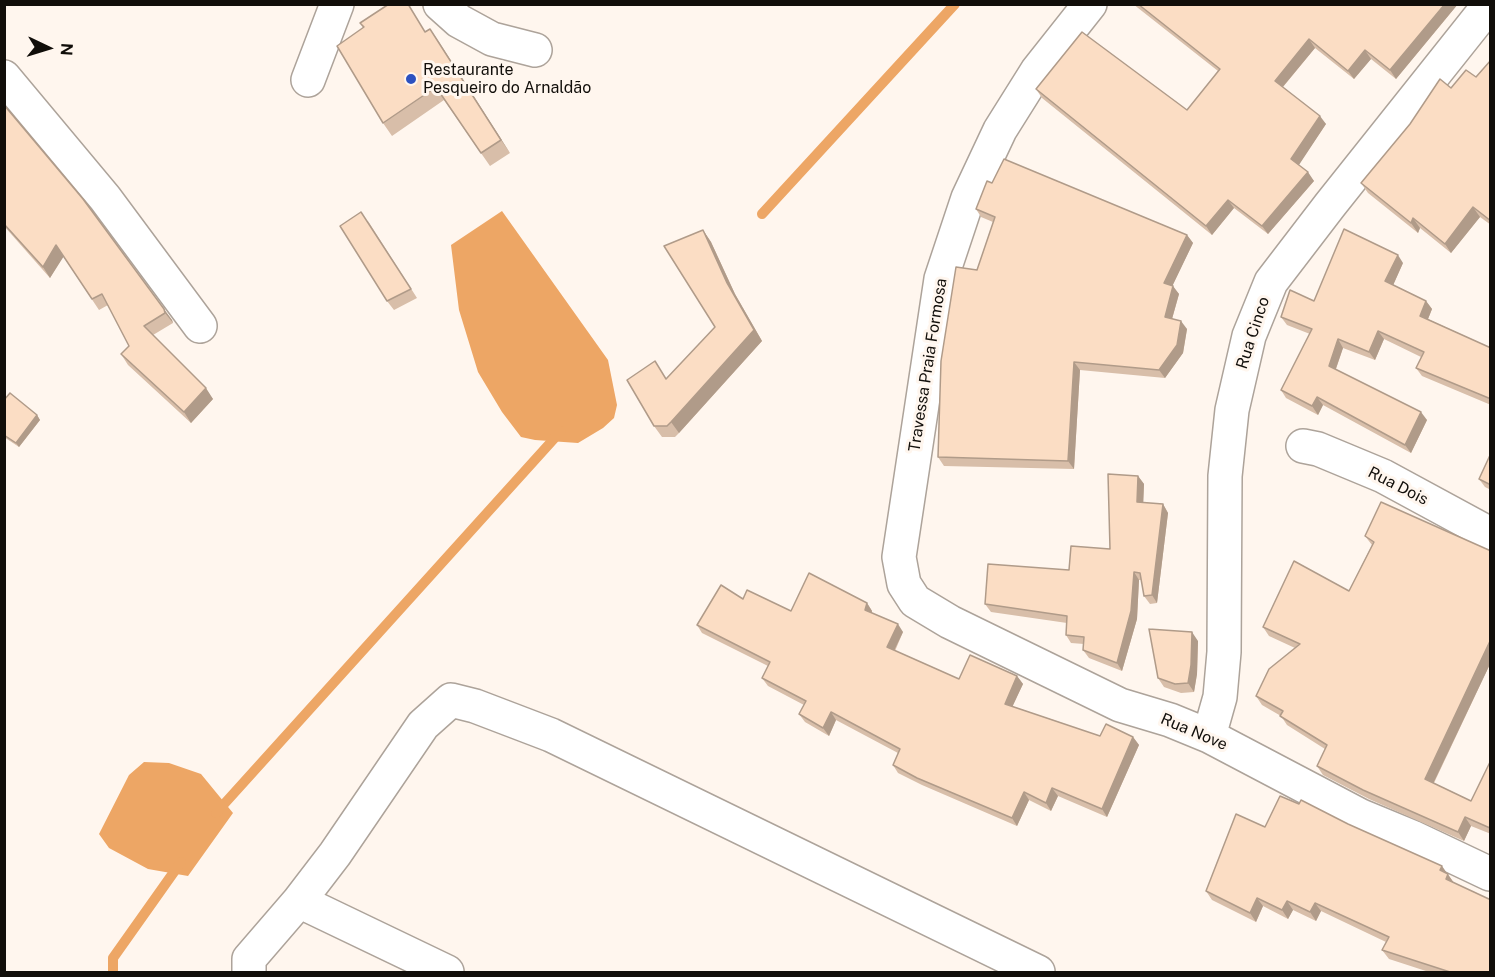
<!DOCTYPE html>
<html>
<head>
<meta charset="utf-8">
<style>
	body { margin:0 }
	#map { position:relative; width:1495px; height:977px; overflow:hidden; background:#fff6ee; font-family:"Public Sans",sans-serif }
	canvas { display:block }
	.frame { position:absolute; inset:0; border:6px solid #110e0a; pointer-events:none }
	.north { position:absolute; left:18px; top:18px; width:60px; height:60px; -webkit-text-stroke:4px #fff6ee; paint-order:stroke; rotate:94deg; font-size:16px; font-weight:700; line-height:24px; text-align:center; color:#110e0a }
	.north::after { content:''; display:block; margin:auto; width:21px; height:27px; background:#110e0a; clip-path:polygon(50% 0,100% 100%,50% 72%,0 100%) }
</style>
</head>
<body>
<div id="map">
<canvas width="1495" height="977"></canvas>
<div class="frame"></div>
<div class="north">N</div>
</div>
<script>
const c = document.querySelector('canvas').getContext('2d');
c.lineJoin = 'round';
function fill(path, color) { c.fillStyle = color; c.fill(path, 'evenodd'); }
const toPath = rows => new Path2D(rows.map(r => 'M' + r).join(''));
function stroke(path, color, width, dash) { c.strokeStyle = color; c.lineWidth = width; c.lineCap = dash ? 'butt' : 'round'; c.setLineDash(dash || []); c.stroke(path); }
function write(font, color, halo, rows, align = 'center') {
  c.font = font + ' "Public Sans",sans-serif'; c.lineWidth = 6; c.setLineDash([]); c.textBaseline = 'middle'; c.strokeStyle = halo; c.fillStyle = color; for (const [text, x, y, turn = 0] of rows) {
    c.save(); c.translate(x, y); c.rotate((+turn || 0) * Math.PI / 180); c.textAlign = isNaN(turn) ? turn : align; if (halo) c.strokeText(text, 0, 0); c.fillText(text, 0, 0); c.restore();
  }
}
const water = toPath([
	[502,211,608,360,617,405,614,418,603,428,578,443,535,440,521,437,502,412,478,372,459,310,451,245],
	[144,762,169,763,201,774,233,813,188,876,148,869,109,848,99,834,129,775]
]);
const stream = toPath([
	[762,214,955,4],
	[216,813,561,431],
	[113,972,113,958,181,862]
]);
const minor = toPath([
	[440,4,459,21,492,39,535,50],
	[1090,4,1037,71,1000,130,968,198,941,279,899,557,904,584,915,601,950,622,1120,705,1170,720,1209,736,1361,816,1412,837,1490,874],
	[4,77,105,198,200,326],
	[308,80,337,4],
	[1303,446,1318,449,1383,476,1490,534],
	[1209,736,1220,697,1224,652,1225,476,1232,410,1249,336,1271,282,1330,205,1490,4],
	[299,901,447,972],
	[249,972,249,959,299,901,335,854,423,725,451,700,475,706,551,735,1038,972]
]);
const wall = toPath([
	[1133,4,1458,4,1396,79,1371,59,1354,79,1315,48,1283,87,1326,124,1298,165,1314,181,1268,234,1234,208,1212,235,1042,98,1036,89,1187,110,1218,71],
	[360,23,426,32,430,29,510,153,490,166,444,100,392,136,383,123,363,28],
	[1491,60,1491,225,1480,217,1451,253,1420,228,1418,233,1368,193,1361,183,1451,88,1476,77],
	[4,105,172,320,173,323,153,335,213,399,191,423,128,365,121,354,129,346,108,305,99,310,63,256,50,278,4,226],
	[992,183,1187,235,1193,243,1172,286,1179,294,1172,319,1187,329,1183,353,1165,378,1080,370,1074,469,944,466,938,457,977,270,993,222,981,217,976,209],
	[368,221,417,298,394,310,387,301],
	[703,230,711,242,735,294,762,341,679,433,675,437,662,437,654,426,715,327],
	[1403,263,1393,285,1426,301,1432,309,1428,319,1491,348,1491,405,1422,376,1416,368,1421,357,1384,339,1375,360,1343,348,1336,369,1427,420,1411,453,1323,405,1318,415,1286,398,1281,390,1310,334,1287,325,1281,317,1314,301],
	[4,400,37,415,40,420,19,447,4,437],
	[1491,453,1491,490,1485,487,1479,479],
	[1138,476,1144,484,1143,503,1163,504,1168,513,1157,603,1150,604,1144,596,1142,580,1139,580,1137,619,1122,671,1089,658,1083,650,1084,644,1071,643,1066,635,1067,623,991,612,985,604,1069,570,1110,549],
	[1365,536,1491,551,1491,662,1434,783,1471,801,1491,760,1491,834,1471,826,1464,841,1369,799,1323,775,1317,766,1325,749,1287,725,1281,716,1262,705,1256,696,1295,648,1269,636,1263,627,1349,591,1372,545],
	[743,599,791,611,867,603,872,611,872,613,903,632,895,651,959,679,1017,676,1023,684,1012,706,1100,736,1133,737,1139,745,1107,817,1058,796,1051,811,1029,800,1017,826,922,785,898,773,893,765,898,753,836,720,829,736,805,722,799,714,804,705,768,686,762,678,768,666,702,633,697,625],
	[1198,641,1197,674,1194,692,1181,693,1164,687,1158,678],
	[1348,824,1447,873,1454,883,1491,972,1429,972,1389,959,1382,950,1386,942,1321,911,1316,921,1293,910,1288,919,1263,906,1256,922,1212,900,1206,891,1265,827]
]);
const shadedWall = toPath([
	[1445,4,1458,4,1396,79,1390,70],
	[430,29,439,42,510,153,501,140],
	[1309,39,1315,48,1281,89,1275,81],
	[1365,50,1371,59,1354,79,1348,71],
	[1320,116,1326,124,1297,168,1291,159],
	[1308,172,1314,181,1268,234,1262,226],
	[1228,200,1234,208,1212,235,1206,226],
	[1473,207,1480,217,1451,253,1445,244],
	[1413,218,1420,228,1418,233,1411,223],
	[703,230,711,242,735,294,762,341,679,433,671,422,754,330,727,283],
	[1187,235,1193,243,1170,291,1164,283],
	[56,245,64,256,50,278,43,267],
	[1398,255,1403,263,1391,290,1385,281],
	[1173,286,1179,294,1170,326,1165,317],
	[1426,301,1432,309,1426,324,1420,316],
	[164,309,172,320,173,323,165,313],
	[1181,321,1187,329,1183,353,1165,378,1159,370],
	[1378,331,1384,339,1375,360,1369,352],
	[1338,339,1343,348,1334,374,1329,366],
	[1074,362,1080,370,1074,469,1068,461],
	[206,388,213,399,191,423,184,412],
	[1317,397,1323,405,1318,415,1312,406],
	[1421,412,1427,420,1411,453,1405,445],
	[37,415,40,420,19,447,16,443],
	[1138,476,1144,484,1143,510,1137,502],
	[1163,504,1168,513,1157,603,1152,595],
	[1134,572,1139,580,1137,619,1122,671,1117,663],
	[867,603,872,611,870,617,865,610],
	[898,624,903,632,892,655,887,647],
	[1192,632,1198,641,1197,674,1194,692,1188,683],
	[1491,639,1491,662,1431,788,1425,779],
	[1017,676,1023,684,1010,712,1005,704],
	[831,712,836,720,829,736,823,728],
	[1133,737,1139,745,1107,817,1102,809],
	[1052,788,1058,796,1051,811,1046,803],
	[1024,792,1029,800,1017,826,1012,818],
	[1465,817,1471,826,1464,841,1458,832],
	[1442,866,1454,883,1452,888,1440,870],
	[1257,898,1263,906,1256,922,1250,913],
	[1287,901,1293,910,1288,919,1282,910],
	[1315,903,1321,911,1316,921,1310,912]
]);
const building = toPath([
	[389,4,408,4,425,32,430,29,501,140,481,153,436,87,383,123,337,46,364,27,360,23,389,4],
	[1138,4,1445,4,1390,70,1365,50,1348,71,1309,39,1275,81,1320,116,1291,159,1308,172,1262,226,1228,200,1206,226,1036,89,1082,32,1187,110,1220,69,1138,4],
	[1491,60,1491,221,1473,207,1445,244,1413,218,1411,223,1361,183,1410,124,1440,79,1451,88,1466,70,1476,77,1491,60],
	[4,105,83,199,164,309,165,313,144,326,206,388,184,412,121,354,129,346,102,294,92,299,56,245,43,267,4,224,4,105],
	[1004,159,1187,235,1164,283,1173,286,1165,317,1181,321,1177,345,1159,370,1074,362,1068,461,938,457,941,361,956,267,977,270,995,217,976,209,987,181,992,183,1004,159],
	[361,212,411,289,387,301,340,226,361,212],
	[1344,229,1398,255,1385,281,1426,301,1420,316,1491,348,1491,399,1416,368,1424,352,1378,331,1369,352,1338,339,1329,366,1421,412,1405,445,1317,397,1312,406,1281,390,1312,329,1281,317,1290,290,1314,301,1344,229],
	[703,230,727,283,754,330,671,422,667,426,654,426,627,380,655,361,666,379,715,327,664,246,703,230],
	[10,393,37,415,16,443,4,435,4,400,10,393],
	[1491,453,1491,485,1479,479,1491,453],
	[1108,474,1138,476,1137,502,1163,504,1152,595,1144,596,1140,573,1134,572,1131,611,1117,663,1083,650,1084,637,1066,635,1067,616,985,604,988,564,1069,570,1071,546,1110,549,1108,474],
	[1381,502,1491,551,1491,639,1425,779,1471,801,1491,760,1490,828,1465,817,1458,832,1363,790,1317,766,1327,745,1280,716,1283,711,1256,696,1269,669,1300,644,1263,627,1294,561,1349,591,1374,542,1365,536,1381,502],
	[809,573,867,603,865,610,898,624,887,647,959,679,970,655,1017,676,1005,704,1100,736,1106,724,1133,737,1102,809,1052,788,1046,803,1024,792,1012,818,917,778,893,765,900,749,831,712,823,728,799,714,806,701,762,678,770,662,697,625,721,585,743,599,747,590,791,611,809,573],
	[1149,629,1192,632,1191,665,1188,683,1175,684,1158,678,1149,629],
	[1280,796,1299,804,1301,800,1348,824,1442,866,1440,870,1448,874,1446,879,1491,900,1491,972,1450,972,1382,950,1389,937,1315,903,1310,912,1287,901,1282,910,1257,898,1250,913,1206,891,1236,814,1265,827,1280,796]
]);
const markers = [
	[411,79,6,"#2c51c0"]
];
const poiNames = [
	["Restaurante",423,70],
	["Pesqueiro do Arnaldão",423,88]
];
const streetNames = [
	["Rua Cinco",1253,333,-72],
	["Travessa Praia Formosa",928,365,-81],
	["Rua Dois",1398,486,27],
	["Rua Nove",1194,732,23]
];
fill(water, '#eda665');
stroke(stream, '#eda665', 10);
stroke(minor, '#ada39a', 36);
stroke(minor, '#fff', 33);
fill(wall, '#d8bea9');
fill(shadedWall, '#b09b89');
fill(building, '#fbddc4');
stroke(building, '#b09b89', 1.5);
for (const [x, y, r, color] of markers) { const dot = new Path2D(); dot.arc(x, y, r, 0, 2 * Math.PI); c.fillStyle = color; c.fill(dot); stroke(dot, '#fff6ee', 2); }
write('16px', '#110e0a', '#fff6ee', poiNames, 'left');
write('16px', '#110e0a', '#fff6ee', streetNames);
</script>
</body>
</html>
